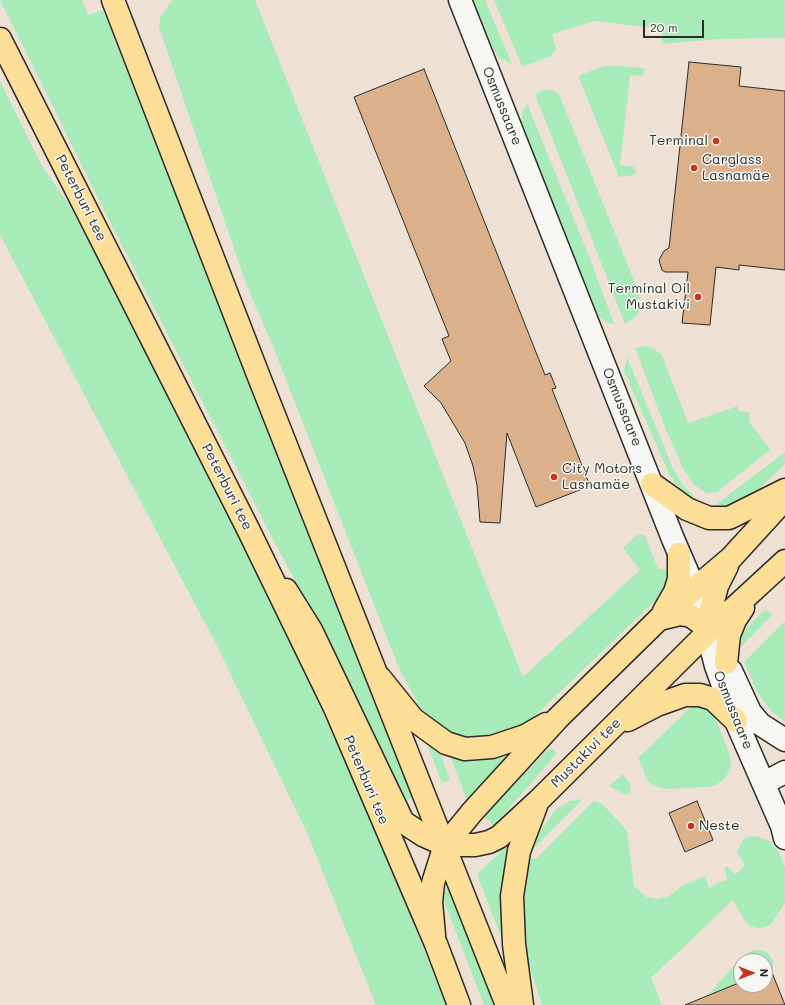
<!DOCTYPE html>
<html>
<head>
<meta charset="utf-8">
<style>
	body { margin:0 }
	#map { position:relative; width:785px; height:1005px; overflow:hidden; background:#eee1d3; font-family:Mali,sans-serif }
	canvas { display:block }
	.north { position:absolute; left:733px; top:953px; width:40px; height:40px; box-sizing:border-box; background:#f6f6f2; border:1px solid #a5a5a2; border-radius:50%; rotate:90deg; font-size:11px; font-weight:700; line-height:16px; text-align:center; color:#2b2b2b }
	.north::after { content:''; display:block; margin:auto; width:14px; height:18px; background:#c8321e; clip-path:polygon(50% 0,100% 100%,50% 72%,0 100%) }
	.scale { position:absolute; left:643px; top:20px; width:61px; height:18px; box-sizing:border-box; border:2px solid #2b2b2b; border-top:0; padding-left:5px; font-size:12px; line-height:14px; white-space:nowrap; color:#2b2b2b; -webkit-text-stroke:3px #f6f6f2; paint-order:stroke }
</style>
</head>
<body>
<div id="map">
<canvas width="785" height="1005"></canvas>
<div class="north">N</div>
<div class="scale">20 m</div>
</div>
<script>
const c = document.querySelector('canvas').getContext('2d');
c.lineJoin = 'round';
function fill(path, color) { c.fillStyle = color; c.fill(path, 'evenodd'); }
const toPath = rows => new Path2D(rows.map(r => 'M' + r).join(''));
function stroke(path, color, width, dash) { c.strokeStyle = color; c.lineWidth = width; c.lineCap = dash ? 'butt' : 'round'; c.setLineDash(dash || []); c.stroke(path); }
function write(font, color, halo, rows, align = 'center') {
  c.font = font + ' Mali,sans-serif'; c.lineWidth = 3; c.setLineDash([]); c.textBaseline = 'middle'; c.strokeStyle = halo; c.fillStyle = color; for (const [text, x, y, turn = 0] of rows) {
    c.save(); c.translate(x, y); c.rotate((+turn || 0) * Math.PI / 180); c.textAlign = isNaN(turn) ? turn : align; if (halo) c.strokeText(text, 0, 0); c.fillText(text, 0, 0); c.restore();
  }
}
const green = toPath([
	[0,0,82,0,88,15,103,10,413,797,402,802,338,659,278,549,111,224],
	[172,0,255,0,523,677,640,570,623,548,638,534,645,535,658,569,668,569,669,579,662,594,537,714,525,725,500,738,458,738,432,725,417,702,398,666,274,349,246,284,159,27,160,18],
	[473,0,485,0,512,64,499,58,492,47],
	[494,0,785,0,785,38,719,39,662,44,663,29,595,21,552,34,556,49,552,55,534,63,522,66],
	[604,66,618,66,643,68,645,70,642,76,630,75,620,165,634,167,636,171,633,175,619,177,579,78,580,75],
	[0,81,42,166,69,205,139,335,273,602,382,845,446,1005,376,1005,308,835,216,644,0,235],
	[543,90,552,90,559,94,637,288,640,301,639,312,634,318,625,324,535,94],
	[527,103,591,261,614,324,608,323,599,317,568,241,521,122,522,113],
	[647,346,654,349,662,355,688,423,738,406,738,411,750,413,749,421,752,425,770,450,717,492,707,493,694,485,683,468,666,430,635,348],
	[627,357,673,468,682,484,701,504,702,508,684,495,669,474,624,371],
	[785,452,785,464,754,494,731,507,714,510,718,503],
	[766,609,772,615,741,647,742,635,748,626],
	[784,622,785,623,785,722,771,711,758,693,744,662],
	[694,704,705,707,714,716,729,752,731,761,730,770,725,778,716,785,708,787,666,789,654,786,647,780,638,758],
	[427,744,439,750,450,780,442,783],
	[551,747,557,753,494,826,483,815],
	[515,750,491,776,467,800,449,753],
	[623,774,631,786,630,793,625,795,609,786],
	[583,799,532,850,533,842,555,810,570,801],
	[594,801,602,804,612,814,627,831,634,886,646,897,658,899,669,896,682,886,705,876,709,888,727,879,724,868,727,866,735,875,745,865,737,853,742,841,748,837,757,836,769,841,779,852,785,867,785,903,771,924,760,929,750,926,744,920,733,900,651,978,662,1005,542,1005,526,955,520,894,528,859,536,859],
	[506,847,514,854,506,942,499,932,477,874],
	[448,882,494,1005,484,1005,443,898],
	[755,950,761,950,768,953,773,962,773,968,765,972,765,961,741,961,741,982,708,995,731,969,748,953]
]);
const building = toPath([
	[689,62,741,67,739,86,785,91,785,270,739,265,739,270,716,267,710,325,682,323,688,272,665,272,662,270,659,260,664,251,669,248,689,62],
	[424,69,545,375,550,373,556,388,552,389,590,486,536,507,507,433,500,523,480,522,477,485,473,466,465,443,441,403,424,386,451,361,442,339,449,336,354,97,424,69],
	[697,801,713,840,685,852,669,813,697,801],
	[771,970,785,1005,685,1005,741,982,741,985,765,985,765,972,771,970]
]);
const minor = toPath([
	[460,0,673,539,695,590,710,630,711,647,716,666,736,721,782,826,785,838],
	[731,671,750,712,760,724,785,740],
	[764,783,785,772]
]);
const major = toPath([
	[652,484,687,509,709,518,729,518,785,490],
	[286,590,311,630,403,822,423,835,445,845,475,845,489,842,499,837,538,801,710,630,785,561],
	[664,611,675,592,679,579,679,554],
	[659,619,680,614,691,616,710,630],
	[710,630,711,609,717,586,727,566],
	[726,663,729,635,735,620,743,608],
	[380,678,413,719,446,743,465,749,492,747,525,736,546,724],
	[628,720,657,705,685,695,700,695,713,699,736,721],
	[434,935,431,902,433,883,445,845,473,811,558,718,659,619,731,558,785,499],
	[522,1005,514,944,512,896,519,851,536,806]
]);
const highway = toPath([
	[113,0,259,377,507,1005],
	[0,39,248,529,335,708,436,944,459,1005]
]);
const markers = [
	[716,141,4,"#c8321e"],
	[694,168,4,"#c8321e"],
	[698,297,4,"#c8321e"],
	[554,477,4,"#c8321e"],
	[691,826,4,"#c8321e"]
];
const streetNames = [
	["Osmussaare",502,106,68],
	["Peterburi tee",81,198,63],
	["Osmussaare",622,407,68],
	["Peterburi tee",227,487,63],
	["Osmussaare",733,710,68],
	["Mustakivi tee",586,753,-45],
	["Peterburi tee",366,780,67]
];
const poiNames = [
	["Terminal",708,141,"right"],
	["Carglass",702,160],
	["Lasnamäe",702,176],
	["Terminal Oil",690,289,"right"],
	["Mustakivi",690,305,"right"],
	["City Motors",562,469],
	["Lasnamäe",562,485],
	["Neste",699,826]
];
fill(green, '#a7ecb8');
fill(building, '#dab18b');
stroke(building, '#2b2b2b', 1);
stroke(minor, '#2b2b2b', 25);
stroke(major, '#2b2b2b', 25);
stroke(highway, '#2b2b2b', 25);
stroke(minor, '#f6f6f2', 22);
stroke(major, '#fdde96', 22);
stroke(highway, '#fdde96', 22);
for (const [x, y, r, color] of markers) { const dot = new Path2D(); dot.arc(x, y, r, 0, 2 * Math.PI); c.fillStyle = color; c.fill(dot); stroke(dot, '#f6f6f2', 1.5); }
write('14px', '#2b2b2b', '#f6f6f2', streetNames);
write('14px', '#2b2b2b', '#f6f6f2', poiNames, 'left');
</script>
</body>
</html>
